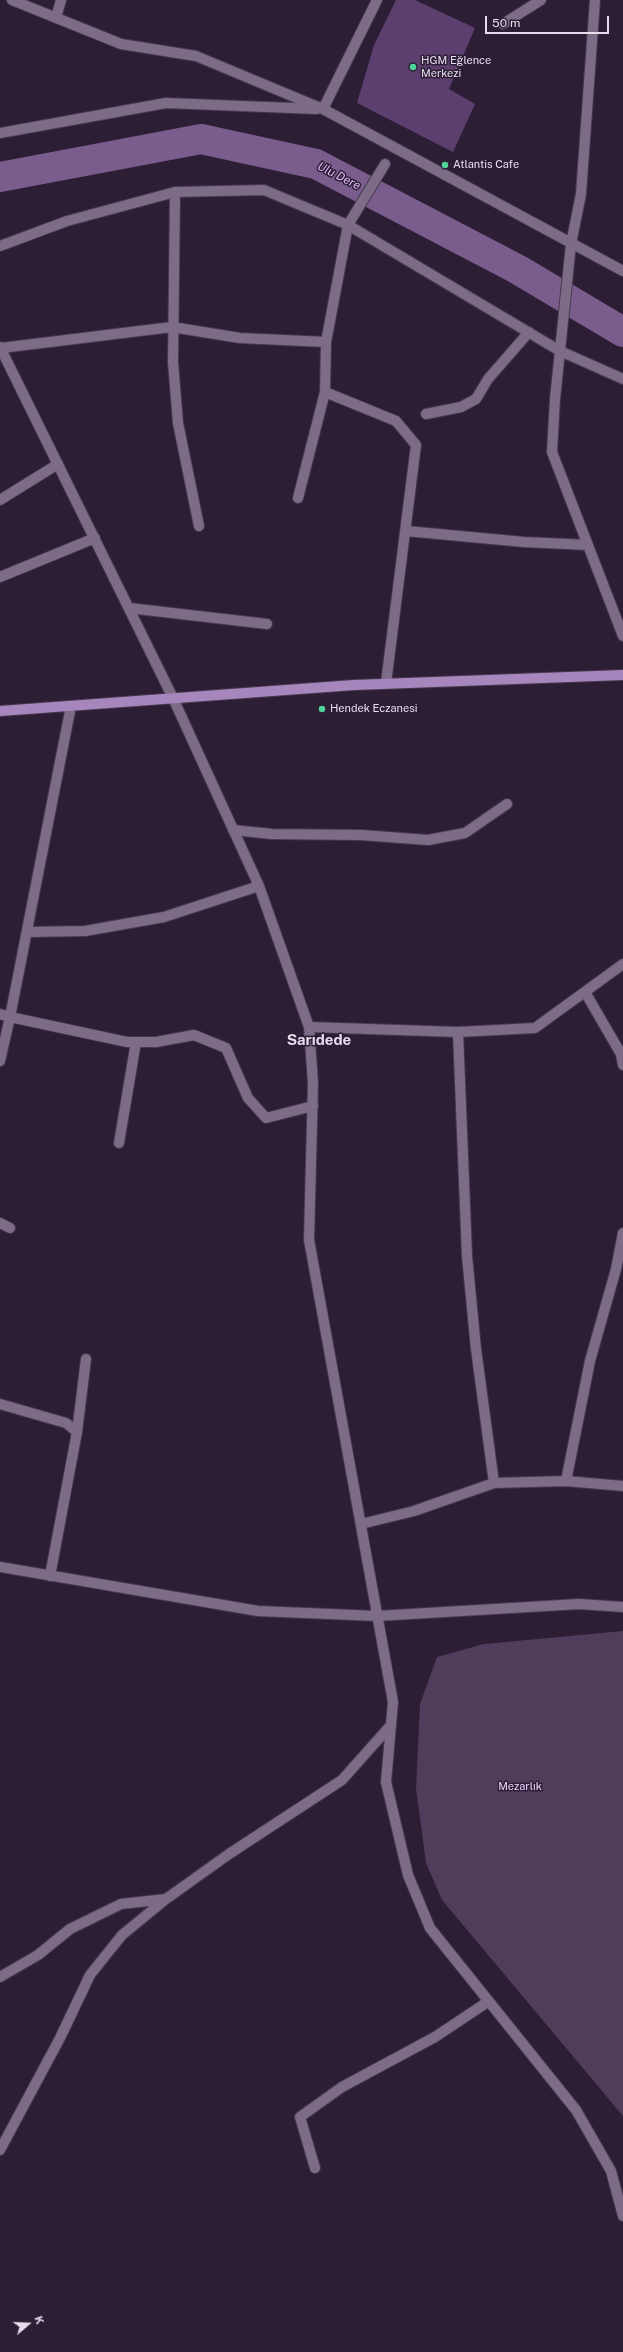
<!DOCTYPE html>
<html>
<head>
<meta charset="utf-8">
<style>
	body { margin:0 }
	#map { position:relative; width:623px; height:2352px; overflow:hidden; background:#2c1e35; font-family:"Public Sans",sans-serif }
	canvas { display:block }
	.north { position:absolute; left:8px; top:2304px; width:40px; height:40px; -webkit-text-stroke:3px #2c1e35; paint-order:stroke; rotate:71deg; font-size:11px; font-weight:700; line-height:16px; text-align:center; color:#e6dded }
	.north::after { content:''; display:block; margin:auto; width:14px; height:18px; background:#e6dded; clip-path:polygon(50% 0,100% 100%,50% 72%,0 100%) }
	.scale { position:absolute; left:485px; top:16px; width:124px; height:18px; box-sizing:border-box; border:2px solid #e6dded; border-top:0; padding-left:5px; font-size:12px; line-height:14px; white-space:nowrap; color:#e6dded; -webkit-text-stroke:3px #2c1e35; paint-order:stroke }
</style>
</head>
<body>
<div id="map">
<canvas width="623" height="2352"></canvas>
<div class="north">K</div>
<div class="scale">50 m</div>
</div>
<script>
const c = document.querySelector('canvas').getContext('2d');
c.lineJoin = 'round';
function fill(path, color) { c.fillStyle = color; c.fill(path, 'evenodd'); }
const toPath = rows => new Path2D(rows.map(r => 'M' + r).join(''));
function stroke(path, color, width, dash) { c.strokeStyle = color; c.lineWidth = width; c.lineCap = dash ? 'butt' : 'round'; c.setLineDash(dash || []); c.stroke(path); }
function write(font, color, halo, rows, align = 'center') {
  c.font = font + ' "Public Sans",sans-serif'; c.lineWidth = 3; c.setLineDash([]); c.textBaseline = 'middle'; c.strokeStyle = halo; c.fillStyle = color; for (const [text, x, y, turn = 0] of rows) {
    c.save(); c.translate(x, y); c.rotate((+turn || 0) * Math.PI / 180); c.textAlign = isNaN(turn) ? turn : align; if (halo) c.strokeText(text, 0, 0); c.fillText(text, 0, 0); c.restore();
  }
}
const green = toPath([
	[623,1631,623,2116,442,1900,426,1863,416,1788,420,1704,437,1657,484,1644]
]);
const river = toPath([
	[0,177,201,139,316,164,517,269,623,332]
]);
const building = toPath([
	[396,0,415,0,475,28,449,89,475,104,453,152,357,103,374,45]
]);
const minor = toPath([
	[12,0,121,44,196,56,323,109,623,271],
	[595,0,581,194,571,244,555,399,552,452,623,636],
	[56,18,61,0],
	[503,24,541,0],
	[323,109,377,0],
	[0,133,166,103,317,109],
	[0,246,67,221,175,192],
	[0,347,173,698,259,886,309,1027,313,1083,309,1240,393,1702,386,1782,408,1875,430,1928,576,2110,611,2171,623,2216],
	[1,348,172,327,240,338,326,342],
	[426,414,461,407,476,399,488,379,529,332],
	[298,498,325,392],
	[0,500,58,464],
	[199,526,178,423,173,362,175,192,264,190,348,225,385,164],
	[406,531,524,542,588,545],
	[0,577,95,538],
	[129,608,267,624],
	[386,683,416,445,396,421,325,392,326,342,348,225,560,351,623,379],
	[233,830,272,834,361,835,428,840,465,833,507,804],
	[27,932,85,931,164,917,259,886],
	[585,992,621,1054,623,1065],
	[0,1014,10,1017,71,706],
	[309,1027,458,1032,535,1028,623,964],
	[458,1032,467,1256,476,1349,494,1483],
	[0,1061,10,1017,127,1042,156,1042,194,1035,226,1048,248,1098,266,1118,313,1106],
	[119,1143,136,1042],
	[0,1223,10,1228],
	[0,1404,66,1423,77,1432,50,1576],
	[77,1432,86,1359],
	[566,1481,590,1361,616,1269,623,1233],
	[361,1524,414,1511,494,1483,566,1481,623,1486],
	[0,1567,258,1611,377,1616,579,1604,623,1607],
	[0,1977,38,1955,70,1929,121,1904,166,1899],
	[0,2150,60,2038,90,1975,122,1935,166,1899,229,1854,342,1780,391,1725],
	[315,2168,300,2117,342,2087,435,2037,489,2001]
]);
const major = toPath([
	[0,711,354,685,623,675]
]);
const markers = [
	[413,67,4,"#4ed399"],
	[445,165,4,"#4ed399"],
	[322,709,4,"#4ed399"]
];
const poiNames = [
	["HGM Eğlence",421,61],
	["Merkezi",421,74],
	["Atlantis Cafe",453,165],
	["Hendek Eczanesi",330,709]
];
const parkNames = [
	["Mezarlık",520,1787]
];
const waterNames = [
	["Ulu Dere",339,176,27]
];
const districtNames = [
	["Sarıdede",319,1040]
];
fill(green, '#503d5c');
stroke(river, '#7a5c8d', 30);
fill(building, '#5c3f6e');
stroke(minor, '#463a4e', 12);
stroke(major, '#463a4e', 12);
stroke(minor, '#7c6c88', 10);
stroke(major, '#a785bd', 10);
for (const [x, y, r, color] of markers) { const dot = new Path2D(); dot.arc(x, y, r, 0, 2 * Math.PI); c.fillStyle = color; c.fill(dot); stroke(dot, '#2c1e35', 1.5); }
write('11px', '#e6dded', '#2c1e35', poiNames, 'left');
write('11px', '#ecd1ff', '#2c1e35', parkNames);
write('italic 12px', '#dfbbf7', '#2c1e35', waterNames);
write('bold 15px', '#e6dded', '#2c1e35', districtNames);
</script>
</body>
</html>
